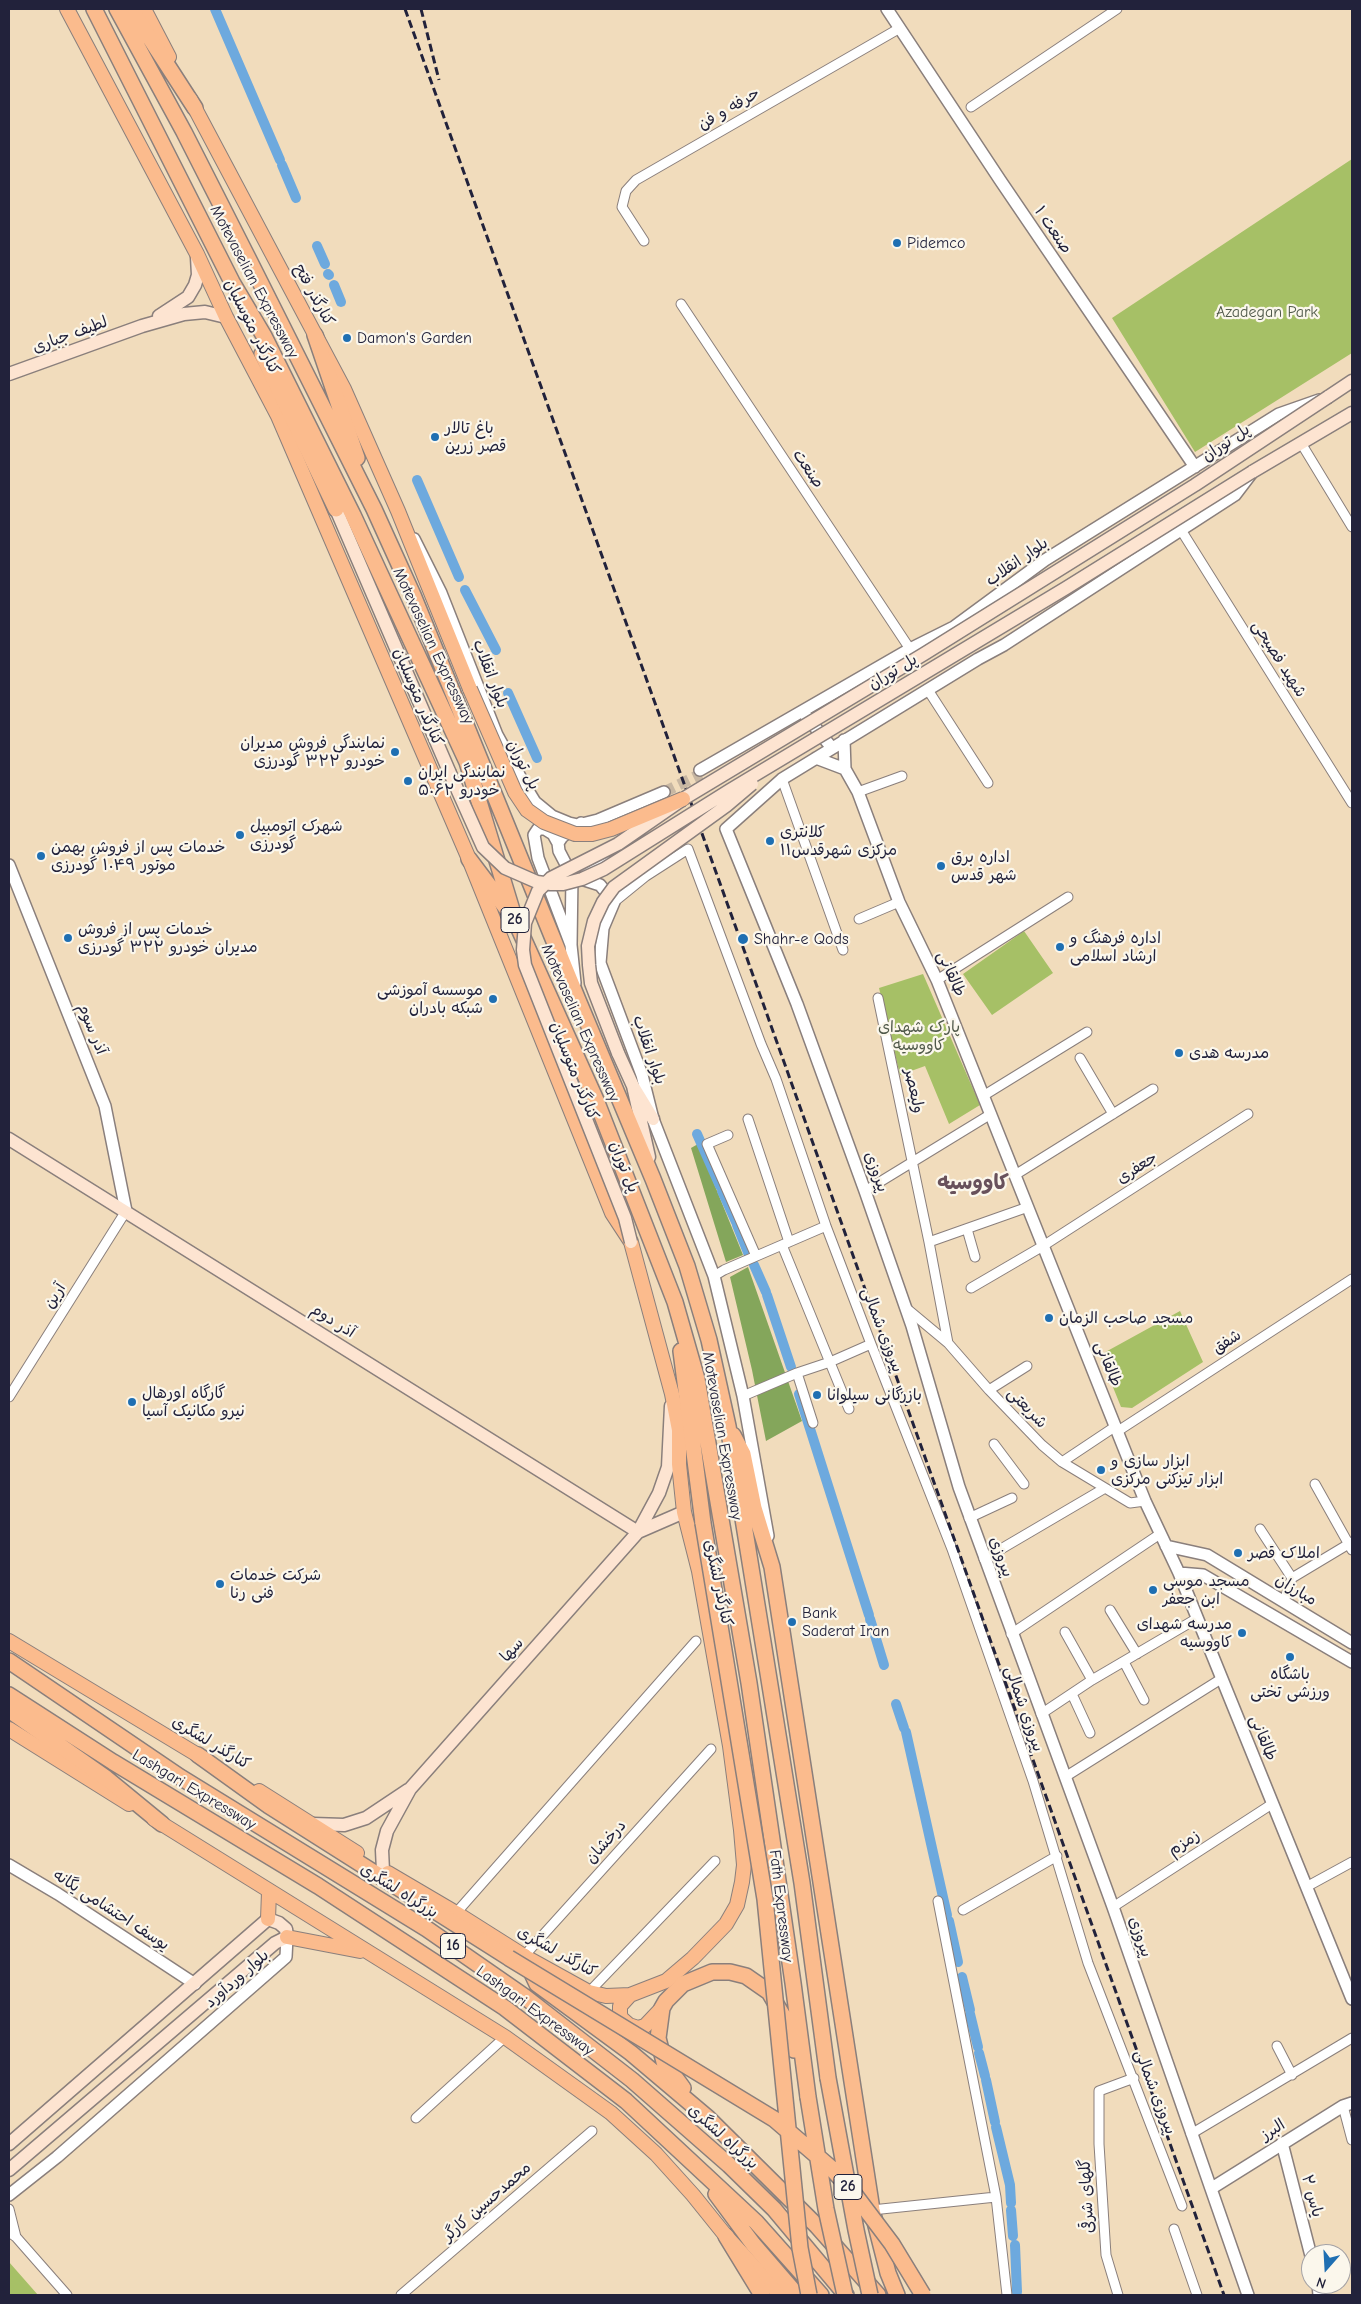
<!DOCTYPE html>
<html>
<head>
<meta charset="utf-8">
<style>
	body { margin:0 }
	#map { position:relative; width:1361px; height:2304px; overflow:hidden; background:#f1dcbc; font-family:"Comic Neue",sans-serif }
	canvas { display:block }
	.frame { position:absolute; inset:0; border:10px solid #22223b; pointer-events:none }
	.north { position:absolute; left:1301px; top:2244px; width:50px; height:50px; box-sizing:border-box; background:#fbf7ec; border:1px solid #a4a2a5; border-radius:50%; rotate:199deg; font-size:14px; font-weight:700; line-height:20px; text-align:center; color:#22223b }
	.north::after { content:''; display:block; margin:auto; width:18px; height:22px; background:#1f6fb2; clip-path:polygon(50% 0,100% 100%,50% 72%,0 100%) }
</style>
</head>
<body>
<div id="map">
<canvas width="1361" height="2304"></canvas>
<div class="frame"></div>
<div class="north">N</div>
</div>
<script>
const c = document.querySelector('canvas').getContext('2d');
c.lineJoin = 'round';
function fill(path, color) { c.fillStyle = color; c.fill(path, 'evenodd'); }
const toPath = rows => new Path2D(rows.map(r => 'M' + r).join(''));
function stroke(path, color, width, dash) { c.strokeStyle = color; c.lineWidth = width; c.lineCap = dash ? 'butt' : 'round'; c.setLineDash(dash || []); c.stroke(path); }
function write(font, color, halo, rows, align = 'center') {
  c.font = font + ' "Comic Neue","Playpen Sans Arabic",sans-serif'; c.lineWidth = 4.5; c.setLineDash([]); c.textBaseline = 'middle'; c.strokeStyle = halo; c.fillStyle = color; for (const [text, x, y, turn = 0] of rows) {
    c.save(); c.translate(x, y); c.rotate((+turn || 0) * Math.PI / 180); c.textAlign = isNaN(turn) ? turn : align; if (halo) c.strokeText(text, 0, 0); c.fillText(text, 0, 0); c.restore();
  }
}
const green = toPath([
	[1352,159,1352,353,1195,452,1112,318],
	[1024,931,1053,973,992,1015,963,974],
	[923,974,980,1105,949,1124,925,1066,900,1075,879,988],
	[1180,1311,1203,1362,1132,1408,1121,1407,1100,1355],
	[9,2262,38,2295,9,2295]
]);
const forest = toPath([
	[698,1144,743,1255,726,1262,691,1148],
	[748,1267,802,1421,766,1441,752,1370,730,1277]
]);
const canal = toPath([
	[215,9,280,160],
	[282,165,296,198],
	[317,246,325,264],
	[328,274,329,275],
	[334,285,341,302],
	[417,480,459,577],
	[465,590,496,650],
	[508,693,537,758],
	[697,1134,720,1186],
	[722,1191,736,1222],
	[737,1225,749,1255],
	[754,1265,766,1292],
	[767,1295,791,1367],
	[799,1394,869,1615],
	[870,1619,884,1665],
	[896,1704,904,1728],
	[906,1732,947,1915],
	[949,1921,958,1962],
	[962,1977,970,2010],
	[970,2014,978,2047],
	[979,2053,985,2076],
	[986,2080,995,2122],
	[996,2127,1010,2185,1011,2203],
	[1011,2210,1013,2236],
	[1015,2245,1017,2292]
]);
const tertiaryTunnel = toPath([
	[664,792,701,774]
]);
const minor = toPath([
	[971,107,1117,9],
	[644,241,622,207,626,191,636,180,900,28],
	[681,304,910,649],
	[1301,443,1352,527],
	[1181,530,1352,803],
	[928,690,988,783],
	[782,779,843,950],
	[858,792,902,776],
	[572,876,614,857],
	[614,902,646,876,688,849,761,1044,776,1079,826,1226,871,1344,952,1549,1033,1781,1088,1963,1182,2206],
	[859,919,899,902],
	[937,980,1068,897],
	[878,998,929,1242,948,1343],
	[1080,1058,1113,1114],
	[983,1096,1087,1032],
	[748,1119,789,1242],
	[728,1135,707,1144,756,1256],
	[1015,1175,1153,1089],
	[865,1191,991,1114],
	[967,1229,975,1257],
	[929,1242,1028,1207],
	[782,1245,849,1409],
	[714,1276,724,1270,826,1226],
	[971,1288,1043,1246,1248,1114],
	[906,1308,948,1343,989,1390,1042,1445,1062,1462,1130,1503,1145,1501],
	[797,1373,813,1423],
	[989,1390,1027,1366],
	[743,1396,797,1373,830,1362,871,1344],
	[9,1397,126,1211],
	[1118,1431,1352,1279],
	[994,1444,1024,1484],
	[1062,1462,1116,1426],
	[1315,1484,1352,1550],
	[969,1518,1012,1498],
	[1260,1529,1292,1578],
	[984,1559,1105,1488],
	[1284,1601,1292,1578,1352,1542],
	[1110,1610,1137,1654],
	[1065,1632,1092,1680],
	[1011,1634,1160,1534],
	[1124,1662,1144,1700],
	[1072,1694,1090,1733],
	[1041,1714,1092,1680,1196,1619],
	[1065,1777,1221,1679],
	[1308,1886,1352,1862],
	[938,1901,996,2197,1007,2295],
	[1113,1907,1272,1804],
	[963,1910,1057,1856],
	[456,1913,696,1641],
	[524,1956,711,1749],
	[589,1992,715,1861],
	[1277,2046,1292,2075],
	[1343,2106,1352,2140],
	[416,2118,505,2037],
	[1191,2134,1352,2038],
	[9,2209,16,2237],
	[872,2210,996,2197],
	[1174,2229,1197,2295],
	[9,2232,16,2237,67,2295],
	[401,2295,592,2131],
	[1118,2295,1106,2255,1099,2144,1099,2091,1134,2078]
]);
const tertiary = toPath([
	[887,9,1000,180,1195,467],
	[414,539,441,593,497,735,524,784,535,802,552,816,569,823,578,825,581,823],
	[806,716,832,748],
	[844,740,845,769,858,792,899,902,937,980,1145,1501,1179,1573,1352,1999],
	[816,758,845,769],
	[700,770,910,649,954,627,1045,560,1279,414,1319,400],
	[664,792,598,820,578,825,562,837,558,843,559,851,572,876,600,885,614,902,603,928,600,963,642,1075,653,1119,714,1276,743,1396,768,1536],
	[558,843,553,834,545,829,538,829,534,835,538,858,571,945],
	[9,865,105,1106,126,1211],
	[572,876,571,945,575,983],
	[1166,1546,1207,1555,1352,1643],
	[1179,1573,1203,1575,1352,1662],
	[9,1865,58,1894,195,1984],
	[1282,2143,1311,2256],
	[1212,2188,1343,2106,1352,2103],
	[9,2195,57,2157,286,1957,287,1937],
	[1318,2284,1319,2295],
	[1248,2295,1113,1907,959,1487,912,1326,865,1191,797,1004,726,829,782,779,978,659,1004,645,1181,530,1235,495,1251,474]
]);
const secondary = toPath([
	[159,316,188,297,195,285,198,275,197,257],
	[9,374,142,326,184,314,205,312,226,317],
	[1328,397,1352,381],
	[1252,472,1352,413],
	[336,509,449,771],
	[618,1053,633,1086,653,1119],
	[633,1086,649,1157],
	[9,1139,638,1532],
	[638,1532,684,1512],
	[313,1824,344,1825,366,1818,408,1790],
	[383,1871,382,1850,387,1831,410,1789,638,1532,659,1493,668,1467,671,1406],
	[9,2144,268,1919,279,1923,286,1929,287,1937,275,1943,9,2170]
]);
const primary = toPath([
	[67,9,197,254,226,317,278,416,469,859,612,1213,631,1242,672,1394,679,1430,679,1464,684,1512,699,1571,730,1746,741,1830,744,1865,742,1882,737,1905,726,1924,693,1958,666,1981,630,1995,606,1996,589,1992,524,1956,456,1913,388,1873],
	[144,9,169,57],
	[190,99,344,389,398,511,470,689],
	[9,1641,206,1760],
	[9,1729,129,1804],
	[259,1791,357,1853],
	[154,1819,505,2037,611,2113,656,2154,693,2195,726,2236,780,2295],
	[268,1919,269,1892],
	[287,1937,360,1951],
	[630,1995,620,2006,620,2014,621,2018,629,2025,638,2028,645,2026,662,2008]
]);
const trunk = toPath([
	[94,9,232,282,264,336,353,515,467,762,515,920,596,1100,675,1302,697,1379,749,1683,793,1983,808,2097],
	[117,9,184,132,249,260,374,509,413,595,578,1000,653,1179,687,1266,709,1340,728,1426,802,1883,828,2078],
	[131,9,195,108],
	[315,335,357,458],
	[262,354,336,509],
	[469,859,509,912],
	[681,1351,703,1523],
	[733,1435,743,1454,754,1508,772,1567,872,2210,888,2273,897,2295],
	[9,1661,180,1777,427,1929,525,1997,632,2080,729,2165,774,2209,846,2295],
	[9,1695,113,1762,318,1886,505,2008,626,2101,756,2222,821,2295],
	[9,1710,106,1778,162,1824],
	[198,1755,269,1806,509,1958],
	[524,1956,537,1984,631,2053,708,2118,817,2226,878,2295],
	[683,2088,664,2062,658,2038,662,2008,666,2001,683,1984,712,1972,730,1972,746,1976,769,1992,786,2021,794,2050],
	[716,2194,753,2244,797,2295],
	[726,2236,762,2295]
]);
const rail = toPath([
	[405,9,744,950,1224,2295],
	[421,9,439,80]
]);
const secondaryBridge = toPath([
	[449,771,483,847,505,868,537,882,551,884,563,884,582,879,604,869,730,790,1066,588,1252,472],
	[618,1053,591,983,589,965,588,946,594,921,603,902,614,887,726,806,752,784],
	[631,1242,625,1218,525,965,523,950,525,923,538,891,551,878,618,844,683,799,924,654,1195,485,1328,397]
]);
const primaryBridge = toPath([
	[470,689,515,792,527,810,544,822,575,834,592,834,611,829,683,799]
]);
const trunkBridge = toPath([
	[703,1523,765,1899,800,2248,809,2295],
	[509,1958,774,2119,831,2168,852,2191,892,2244,923,2295],
	[828,2078,856,2230,870,2295],
	[808,2097,826,2209,845,2295]
]);
const markers = [
	[897,243,5,"#1f6fb2"],
	[347,338,5,"#1f6fb2"],
	[435,437,5,"#1f6fb2"],
	[395,752,5,"#1f6fb2"],
	[408,781,5,"#1f6fb2"],
	[240,835,5,"#1f6fb2"],
	[770,841,5,"#1f6fb2"],
	[41,856,5,"#1f6fb2"],
	[941,866,5,"#1f6fb2"],
	[68,938,5,"#1f6fb2"],
	[743,939,6,"#1f6fb2"],
	[1060,947,5,"#1f6fb2"],
	[493,999,5,"#1f6fb2"],
	[1179,1053,5,"#1f6fb2"],
	[1049,1318,5,"#1f6fb2"],
	[817,1395,5,"#1f6fb2"],
	[132,1402,5,"#1f6fb2"],
	[1101,1470,5,"#1f6fb2"],
	[1238,1553,5,"#1f6fb2"],
	[220,1584,5,"#1f6fb2"],
	[1153,1590,5,"#1f6fb2"],
	[792,1622,5,"#1f6fb2"],
	[1242,1633,5,"#1f6fb2"],
	[1290,1657,5,"#1f6fb2"]
];
const shields = [
	[515,920,28],
	[453,1946,25],
	[848,2187,28]
];
const shieldNames = [
	["26",515,920],
	["16",453,1946],
	["26",848,2187]
];
const streetNames = [
	["حرفه و فن",729,109,-30],
	["صنعت ۱",1053,230,56],
	["Motevaselian Expressway",254,282,62],
	["کنارگذر فتح",314,295,62],
	["کنارگذر متوسلیان",252,327,63],
	["لطیف جباری",70,335,-20],
	["پل توران",1226,443,-34],
	["صنعت",808,469,56],
	["بلوار انقلاب",1017,562,-35],
	["Motevaselian Expressway",433,646,65],
	["شهید فصیحی",1279,659,58],
	["پل توران",893,672,-31],
	["بلوار انقلاب",490,674,69],
	["کنارگذر متوسلیان",418,697,67],
	["پل توران",523,765,63],
	["طالقانی",951,974,66],
	["Motevaselian Expressway",580,1023,66],
	["آذر سوم",92,1029,68],
	["بلوار انقلاب",649,1050,71],
	["کنارگذر متوسلیان",574,1071,68],
	["ولیعصر",914,1091,78],
	["پل توران",624,1167,68],
	["جعفری",1137,1168,-33],
	["پیروزی",876,1172,70],
	["آرین",55,1296,-58],
	["آذر دوم",333,1321,32],
	["پیروزی شمالی",882,1330,69],
	["شفق",1227,1342,-33],
	["طالقانی",1108,1364,68],
	["شریعتی",1027,1408,46],
	["Motevaselian Expressway",722,1436,80],
	["پیروزی",1001,1557,70],
	["کنارگذر لشگری",718,1583,78],
	["مبارزان",1296,1590,31],
	["سها",512,1650,-48],
	["پیروزی شمالی",1024,1709,71],
	["طالقانی",1263,1738,68],
	["کنارگذر لشگری",211,1743,31],
	["Lashgari Expressway",194,1790,31],
	["درخشان",606,1842,-48],
	["زمزم",1184,1843,-33],
	["بزرگراه لشگری",399,1891,32],
	["Fath Expressway",781,1906,83],
	["یوسف احتشامی یگانه",111,1910,33],
	["پیروزی",1140,1937,71],
	["کنارگذر لشگری",557,1952,29],
	["بلوار وردآورد",237,1979,-41],
	["Lashgari Expressway",535,2011,36],
	["پیروزی شمالی",1155,2092,69],
	["البرز",1273,2130,-32],
	["بزرگراه لشگری",723,2137,42],
	["گلهای شرقی",1087,2196,-93],
	["یاس ۲",1312,2196,75],
	["محمدحسین کارگر",487,2202,-41]
];
const poiNames = [
	["Pidemco",907,243],
	["Damon's Garden",357,338],
	["باغ تالار",445,428],
	["قصر زرین",445,446],
	["نمایندگی فروش مدیران",385,743,"right"],
	["خودرو ۳۲۲ گودرزی",385,761,"right"],
	["نمایندگی ایران",418,772],
	["خودرو ۵۰۶۲",418,790],
	["شهرک اتومبیل",250,826],
	["گودرزی",250,844],
	["کلانتری",780,832],
	["۱۱مرکزی شهرقدس",780,850],
	["خدمات پس از فروش بهمن",51,847],
	["موتور ۱۰۴۹ گودرزی",51,865],
	["اداره برق",951,857],
	["شهر قدس",951,875],
	["خدمات پس از فروش",78,929],
	["مدیران خودرو ۳۲۲ گودرزی",78,947],
	["اداره فرهنگ و",1070,938],
	["ارشاد اسلامی",1070,956],
	["Shahr-e Qods",754,939],
	["موسسه آموزشی",483,990,"right"],
	["شبکه بادران",483,1008,"right"],
	["مدرسه هدی",1189,1053],
	["مسجد صاحب الزمان",1059,1318],
	["گارگاه اورهال",142,1393],
	["نیرو مکانیک آسیا",142,1411],
	["بازرگانی سیلوانا",827,1395],
	["ابزار سازی و",1111,1461],
	["ابزار تیزکنی مرکزی",1111,1479],
	["املاک قصر",1248,1553],
	["شرکت خدمات",230,1575],
	["فنی رنا",230,1593],
	["مسجد موسی",1163,1581],
	["ابن جعفر",1163,1599],
	["Bank",802,1613],
	["Saderat Iran",802,1631],
	["مدرسه شهدای",1232,1624,"right"],
	["کاووسیه",1232,1642,"right"],
	["باشگاه",1290,1674,"center"],
	["ورزشی تختی",1290,1692,"center"]
];
const parkNames = [
	["Azadegan Park",1267,312],
	["پارک شهدای",919,1027],
	["کاووسیه",919,1045]
];
const districtNames = [
	["کاووسیه",973,1183]
];
fill(green, '#a6c066');
fill(forest, '#84a65b');
stroke(canal, '#6da9de', 10);
stroke(tertiaryTunnel, '#c8b7a2', 11, [11, 5.5]);
stroke(minor, '#8a7f7c', 11);
stroke(tertiary, '#8a7f7c', 14);
stroke(secondary, '#8a7f7c', 15);
stroke(primary, '#8a7f7c', 16);
stroke(trunk, '#8a7f7c', 18);
stroke(minor, '#fff', 9);
stroke(tertiary, '#fff', 11);
stroke(secondary, '#fde4d1', 12);
stroke(primary, '#fbbb8d', 14);
stroke(trunk, '#fbbb8d', 15);
stroke(rail, '#22223b', 3, [8, 4]);
stroke(secondaryBridge, '#8a7f7c', 15, []);
stroke(primaryBridge, '#8a7f7c', 16, []);
stroke(trunkBridge, '#8a7f7c', 18, []);
stroke(secondaryBridge, '#fde4d1', 12);
stroke(primaryBridge, '#fbbb8d', 14);
stroke(trunkBridge, '#fbbb8d', 15);
for (const [x, y, r, color] of markers) { const dot = new Path2D(); dot.arc(x, y, r, 0, 2 * Math.PI); c.fillStyle = color; c.fill(dot); stroke(dot, '#fbf7ec', 2); }
for (const [x, y, w] of shields) { const box = new Path2D(); box.roundRect(x - w / 2, y - 12.5, w, 25, 4); c.fillStyle = '#fbf7ec'; c.fill(box); stroke(box, '#22223b', 1); }
write('bold 15px', '#22223b', null, shieldNames);
write('16px', '#22223b', '#fbf7ec', streetNames);
write('16px', '#22223b', '#fbf7ec', poiNames, 'left');
write('16px', '#50594a', '#fbf7ec', parkNames);
write('bold 21px', '#68515b', '#fbf7ec', districtNames);
</script>
</body>
</html>
